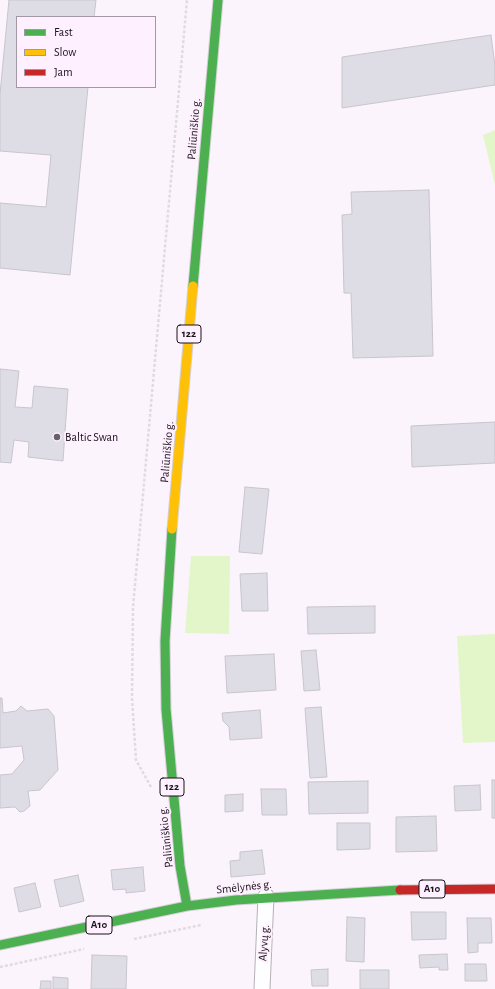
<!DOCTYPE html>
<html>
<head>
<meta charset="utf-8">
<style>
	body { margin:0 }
	#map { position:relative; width:495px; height:989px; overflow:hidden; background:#fbf4fc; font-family:"Alegreya Sans",sans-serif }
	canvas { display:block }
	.legend { position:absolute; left:16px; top:16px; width:140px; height:72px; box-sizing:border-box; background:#fef0ff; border:1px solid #a298a3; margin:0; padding:5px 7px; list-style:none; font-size:12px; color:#181319 }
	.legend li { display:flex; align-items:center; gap:8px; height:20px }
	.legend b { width:20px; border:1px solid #a298a3 }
</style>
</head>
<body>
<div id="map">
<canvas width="495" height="989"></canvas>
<ul class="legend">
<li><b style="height:5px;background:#4caf50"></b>Fast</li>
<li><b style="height:5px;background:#ffc107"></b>Slow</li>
<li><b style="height:5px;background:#c62828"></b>Jam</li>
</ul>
</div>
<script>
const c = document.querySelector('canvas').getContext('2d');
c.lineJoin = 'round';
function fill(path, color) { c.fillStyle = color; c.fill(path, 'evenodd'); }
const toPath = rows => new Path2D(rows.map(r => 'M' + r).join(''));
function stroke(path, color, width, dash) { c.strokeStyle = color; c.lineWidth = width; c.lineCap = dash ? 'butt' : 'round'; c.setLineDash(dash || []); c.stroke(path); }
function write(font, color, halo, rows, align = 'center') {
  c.font = font + ' "Alegreya Sans",sans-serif'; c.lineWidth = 4; c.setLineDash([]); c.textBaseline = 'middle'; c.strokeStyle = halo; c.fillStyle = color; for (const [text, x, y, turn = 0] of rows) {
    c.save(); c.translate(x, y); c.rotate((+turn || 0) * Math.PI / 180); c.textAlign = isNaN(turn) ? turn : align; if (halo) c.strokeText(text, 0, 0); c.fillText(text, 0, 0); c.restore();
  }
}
const green = toPath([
	[495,130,495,185,483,135],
	[191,556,230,556,229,634,185,633],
	[495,634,495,742,463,743,457,636]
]);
const building = toPath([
	[9,0,96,0,94,17,17,17,17,87,88,87,70,275,0,268,0,203,46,207,51,155,0,151,0,94,9,0],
	[491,35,495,66,495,85,342,108,342,57,491,35],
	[429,190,433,356,353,358,351,293,344,293,342,215,352,214,351,192,429,190],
	[0,369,19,371,15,407,32,408,34,386,68,389,63,461,28,457,29,442,14,440,11,463,0,462,0,369],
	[495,422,495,463,412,467,411,426,495,422],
	[245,487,269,489,262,554,239,552,245,487],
	[267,573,268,611,242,611,240,574,267,573],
	[375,606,375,633,308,634,307,607,375,606],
	[316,650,320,690,304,691,301,651,316,650],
	[274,654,276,690,227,693,225,656,274,654],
	[0,698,2,698,3,713,16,711,21,706,27,711,48,709,54,716,58,770,40,790,28,791,30,806,24,811,20,812,15,807,0,808,0,775,12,774,24,760,22,746,0,748,0,698],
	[321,707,327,777,310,778,305,708,321,707],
	[260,710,262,738,230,740,229,727,223,721,222,713,260,710],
	[492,780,495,780,495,818,492,818,492,780],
	[368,781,368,813,309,814,308,782,368,781],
	[480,785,481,810,455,811,454,786,480,785],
	[261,789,286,789,287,815,262,815,261,789],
	[243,794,243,811,225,812,225,795,243,794],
	[436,816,437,851,396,852,396,817,436,816],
	[337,823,370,823,370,849,337,850,337,823],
	[262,850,265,874,231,877,230,861,240,860,240,852,262,850],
	[143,867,145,891,126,893,126,889,113,890,111,870,143,867],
	[78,875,84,901,60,907,54,880,78,875],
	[35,883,41,907,19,912,14,888,35,883],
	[411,912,446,912,446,939,412,940,411,912],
	[347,917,365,918,364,962,346,961,347,917],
	[467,918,491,918,492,943,478,943,478,952,468,953,467,918],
	[447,954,448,970,439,970,439,967,420,968,419,955,447,954],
	[92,955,127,956,126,989,91,989,92,955],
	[465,964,486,964,487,981,465,981,465,964],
	[328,969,328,986,312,986,311,970,328,969],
	[360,970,389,970,389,989,360,989,360,970],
	[53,977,68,978,68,989,53,989,53,977],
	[41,981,51,981,51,989,40,989,41,981]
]);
const path = toPath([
	[151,787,136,760,132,698,133,607,187,0],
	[134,939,201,925],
	[0,967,84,949]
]);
const street = toPath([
	[262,989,266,896]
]);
const fast = toPath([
	[193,286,218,0],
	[172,529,165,641,166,709,180,866,187,906],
	[0,945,187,906,236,900,400,890]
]);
const slow = toPath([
	[172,529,193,286]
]);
const jam = toPath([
	[400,890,495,889]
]);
const markers = [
	[57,437,4,"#676268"]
];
const shields = [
	[189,334,24],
	[172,787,24],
	[432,889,26],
	[99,925,26]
];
const shieldNames = [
	["122",189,334],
	["122",172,787],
	["A10",432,889],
	["A10",99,925]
];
const streetNames = [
	["Paliūniškio g.",194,129,-85],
	["Paliūniškio g.",167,452,-85],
	["Paliūniškio g.",166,837,-96],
	["Smėlynės g.",244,887,-6],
	["Alyvų g.",264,943,-86]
];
const poiNames = [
	["Baltic Swan",65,437]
];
fill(green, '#e3f6c9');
fill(building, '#dedce4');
stroke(building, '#c8c5cd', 1);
stroke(street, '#b6b0b7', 17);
stroke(fast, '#d4d0d5', 11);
stroke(slow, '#d4d0d5', 11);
stroke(jam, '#d4d0d5', 11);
stroke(path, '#dedcde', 2.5, [3, 2]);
stroke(street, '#fefdff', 15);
stroke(fast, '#4caf50', 9);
stroke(slow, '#ffc107', 9);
stroke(jam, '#c62828', 9);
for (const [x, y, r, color] of markers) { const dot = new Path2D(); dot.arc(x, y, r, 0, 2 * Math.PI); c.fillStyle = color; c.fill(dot); stroke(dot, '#fef0ff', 1.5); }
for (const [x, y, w] of shields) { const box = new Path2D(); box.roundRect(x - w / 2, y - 9, w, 18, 3); c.fillStyle = '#fef0ff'; c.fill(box); stroke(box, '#181319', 1); }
write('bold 11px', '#181319', null, shieldNames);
write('12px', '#181319', '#fef0ff', streetNames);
write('12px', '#181319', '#fef0ff', poiNames, 'left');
</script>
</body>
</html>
